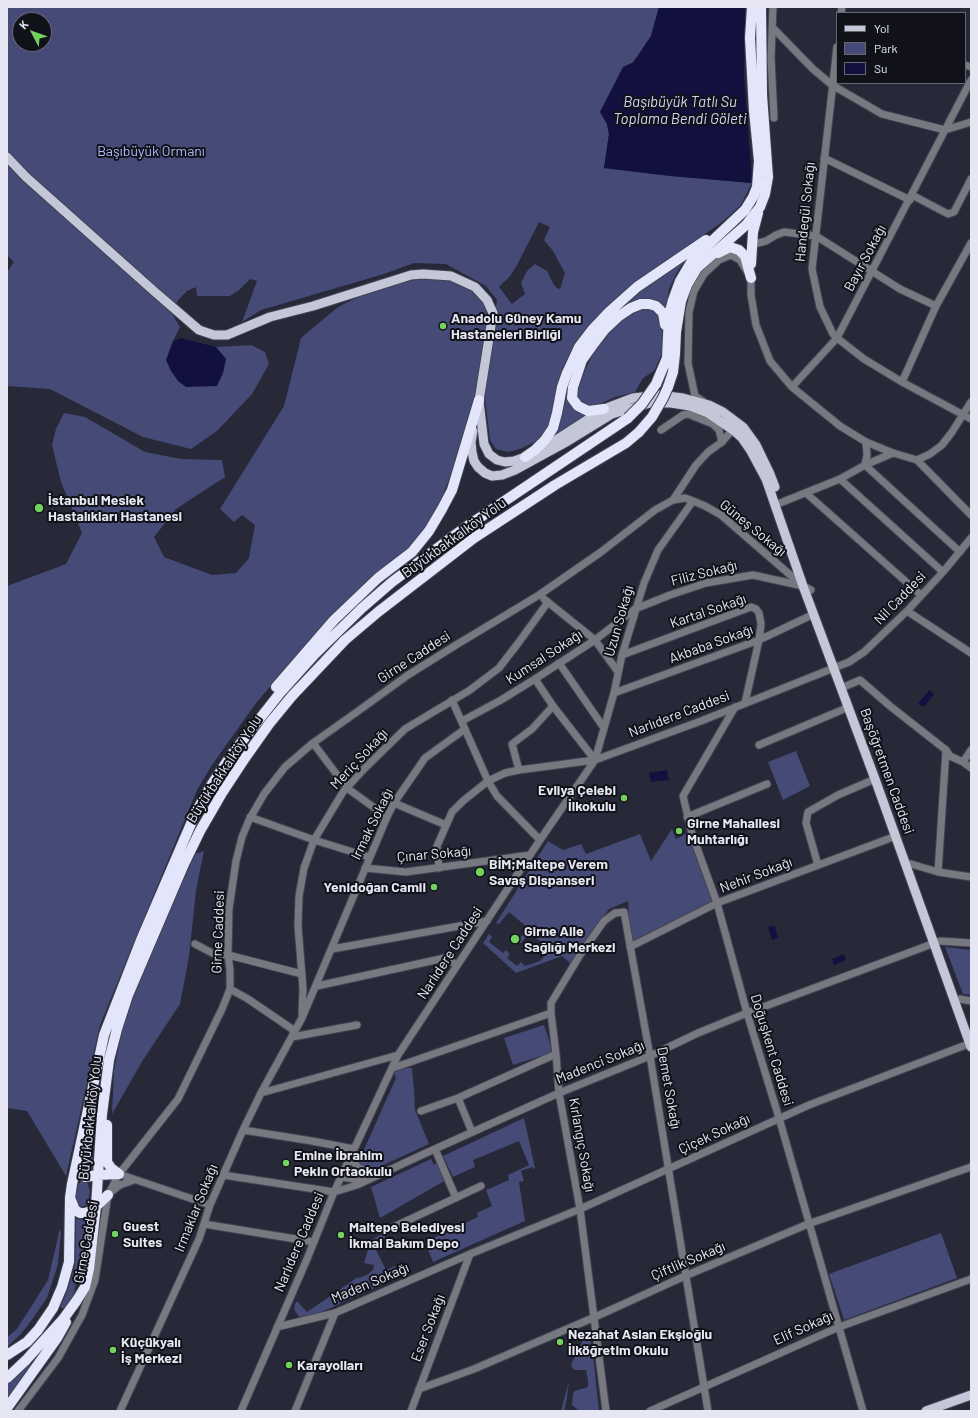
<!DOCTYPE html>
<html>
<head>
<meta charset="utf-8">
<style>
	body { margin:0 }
	#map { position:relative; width:978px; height:1418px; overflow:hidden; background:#272938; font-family:Barlow,sans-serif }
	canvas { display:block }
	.frame { position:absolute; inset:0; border:8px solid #e6e7f2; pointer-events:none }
	.legend { position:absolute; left:836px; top:12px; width:130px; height:72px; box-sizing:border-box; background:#111219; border:1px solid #666770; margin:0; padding:5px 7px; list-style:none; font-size:12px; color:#e6e7f2 }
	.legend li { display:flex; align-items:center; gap:8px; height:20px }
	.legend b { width:20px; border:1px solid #666770 }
	.north { position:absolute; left:12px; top:12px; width:40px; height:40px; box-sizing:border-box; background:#111219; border:1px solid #666770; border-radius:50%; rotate:311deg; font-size:11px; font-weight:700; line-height:16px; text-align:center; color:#e6e7f2 }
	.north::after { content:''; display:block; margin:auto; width:14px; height:18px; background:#73d25d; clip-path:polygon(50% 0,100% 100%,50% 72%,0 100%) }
</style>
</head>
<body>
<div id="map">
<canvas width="978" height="1418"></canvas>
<div class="frame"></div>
<ul class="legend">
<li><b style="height:5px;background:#c4c7d8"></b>Yol</li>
<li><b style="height:11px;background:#454a76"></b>Park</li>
<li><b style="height:11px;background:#12103f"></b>Su</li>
</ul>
<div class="north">K</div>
</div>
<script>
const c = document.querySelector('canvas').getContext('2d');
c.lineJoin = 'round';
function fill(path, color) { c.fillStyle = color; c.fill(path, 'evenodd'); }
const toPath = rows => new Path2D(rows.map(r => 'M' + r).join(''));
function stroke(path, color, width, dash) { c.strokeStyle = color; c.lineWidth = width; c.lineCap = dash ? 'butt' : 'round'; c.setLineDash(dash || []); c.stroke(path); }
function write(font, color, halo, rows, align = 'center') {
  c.font = font + ' Barlow,sans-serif'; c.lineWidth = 4; c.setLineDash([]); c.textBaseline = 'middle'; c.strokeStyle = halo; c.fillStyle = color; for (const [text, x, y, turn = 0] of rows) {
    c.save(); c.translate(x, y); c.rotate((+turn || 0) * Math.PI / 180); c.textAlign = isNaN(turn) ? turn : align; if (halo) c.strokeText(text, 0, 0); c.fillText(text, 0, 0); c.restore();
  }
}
const green = toPath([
	[7,7,659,7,651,36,608,98,600,112,607,124,609,134,604,168,671,176,752,183,740,206,722,222,681,251,592,324,569,355,558,381,553,414,545,432,535,442,520,449,508,452,496,449,490,440,484,389,497,300,486,286,446,264,414,263,384,274,261,310,242,322,257,281,250,279,238,291,230,296,197,296,196,287,187,291,179,299,171,312,180,327,173,341,226,359,216,347,251,345,265,352,269,364,252,394,217,431,191,449,143,437,50,389,7,386,7,272,14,262,7,255],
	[20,20,44,20,44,44,20,44],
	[539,222,550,227,544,240,553,251,565,273,560,289,557,288,554,285,547,271,535,264,527,271,521,283,525,294,512,304,499,287,510,276,516,267],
	[687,257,677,272,669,289,665,313,639,301,589,346,571,398,592,415,550,439,568,375,605,320,649,283],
	[426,277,451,279,467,286,478,296,487,306,488,322,477,401,463,436,458,456,439,505,427,528,410,549,308,642,256,703,212,765,197,790,100,1025,66,1176,27,1111,7,1108,7,586,66,564,82,533,61,482,52,445,56,429,64,413,85,417,145,452,181,459,222,460,225,477,176,509,154,537,164,557,212,575,236,573,249,558,255,525,242,515,234,522,220,509,284,406,301,338,338,307,378,287,408,279],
	[642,307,651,309,657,314,662,325,664,349,654,371,643,378,635,392,615,397,593,407,585,406,578,401,576,393,579,382,592,356,600,342,620,320],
	[796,751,810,786,783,800,768,762],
	[672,829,676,839,687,833,717,903,631,947,628,901,609,909,570,963,562,956,516,973,483,943,489,934,492,937,489,942,503,953,506,950,510,954,507,958,517,966,521,962,525,966,540,961,551,949,548,946,546,947,536,938,531,931,521,943,518,940,528,928,509,912,499,924,496,923,548,841,563,850,581,844,586,854,640,834,651,861],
	[204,851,196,890,189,957,180,1004,143,1060,112,1114,114,1070,124,1022,143,972,195,854],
	[945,947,971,950,971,995,963,994],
	[544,1025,553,1052,513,1065,504,1038],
	[403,1068,412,1068,414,1089,415,1110,429,1144,377,1168,365,1168,359,1164,357,1159,359,1155,362,1154,396,1078,394,1073,396,1071],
	[98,1080,92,1172,82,1169],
	[524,1118,535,1168,533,1169,532,1167,521,1171,524,1181,519,1182,525,1221,433,1262,425,1242,478,1217,477,1213,492,1206,486,1190,509,1180,508,1175,529,1165,519,1141,473,1160,475,1167,453,1177,443,1156],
	[431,1159,434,1165,437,1163,446,1180,380,1218,371,1187],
	[81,1181,87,1182,90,1190,88,1204,84,1206,79,1206,75,1201,78,1185],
	[76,1219,89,1220,74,1293,65,1310,60,1307,67,1292,75,1265],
	[60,1228,61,1233,58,1264,47,1298,31,1321,21,1334,7,1347,7,1337,17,1329,48,1280],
	[384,1233,386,1240,374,1246,386,1270,395,1266,398,1277,324,1311,305,1317,300,1317,297,1314,294,1309,295,1304,297,1301,307,1312,358,1277,359,1278,367,1275,373,1270,374,1265,364,1263,371,1240],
	[941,1233,957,1278,844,1320,829,1274],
	[589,1330,593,1354,599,1411,578,1410,572,1405,573,1393,575,1391,588,1387,588,1381,586,1370,574,1370,571,1365,587,1331],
	[29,1363,32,1364,7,1400,7,1373,12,1380],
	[569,1381,567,1397,564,1411,561,1411]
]);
const water = toPath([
	[659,7,745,7,744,76,752,183,671,176,604,168,609,134,607,124,600,112,623,67,634,62,651,36],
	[181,338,216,347,226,359,223,373,217,386,186,387,178,381,171,371,166,360,173,341],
	[929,690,934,694,924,707,918,704],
	[667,770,669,780,651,782,649,773],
	[775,926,778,938,772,940,768,927],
	[844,954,846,960,834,965,832,959]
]);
const minor = toPath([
	[773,7,771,58,774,118],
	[841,13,842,7],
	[773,28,813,69,832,85,882,114,945,130,971,122],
	[837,47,812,269,820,307,833,334,837,338,864,359,902,382,971,419],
	[965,65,971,67],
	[824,158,910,200],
	[912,195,948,214,954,212,971,179],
	[751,245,766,241,776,235,784,232,816,236,900,289,936,306],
	[902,382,936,306,971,243],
	[792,387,837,338,971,80],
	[704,402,695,396,688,363,689,312,694,291,704,274,719,260,731,255,740,260,751,278,751,295,756,325,770,361,792,387,840,426,866,442,893,453,917,460,971,515],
	[661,430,683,415,688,414,713,424,719,430,722,442],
	[917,460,930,454,942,445,952,432,971,402],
	[865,465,960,552],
	[865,465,867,455,866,442],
	[840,479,943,572],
	[806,493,921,595],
	[673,500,685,498,693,501,705,506,721,515,803,586,811,590],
	[775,505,840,479,865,465,893,453],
	[544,599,595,640,618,672],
	[907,611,971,653],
	[622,655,751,607,756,609,759,613,761,624,759,640,745,703],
	[559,663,604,728],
	[535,679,553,706,595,760],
	[846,686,860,680,890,706,946,750,950,756,963,762,971,768],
	[614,693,759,640,814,614],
	[452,700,488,781,497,796,540,840],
	[735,707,683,796,692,834,717,903,747,1013,779,1118,863,1411],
	[462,721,501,700,535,679,595,640,635,609,670,595,706,583,753,575,803,586],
	[313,743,347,788,387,817],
	[759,745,849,707],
	[963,762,971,750],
	[519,770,512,744,532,729,553,706],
	[394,803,446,825],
	[250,817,314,840,369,857],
	[687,817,767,784],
	[906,864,911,864,938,872,971,877],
	[818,865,806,823,808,812,838,795,875,779],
	[365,868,406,872,530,855],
	[439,868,437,846,452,812,463,801,488,781,505,773,519,770,595,760,701,721,849,662,864,652,907,611,943,572,971,538],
	[938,872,946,750],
	[195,944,214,954,228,955,302,974],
	[630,947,717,903,896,836],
	[332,949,487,921],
	[317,986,445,958,457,965],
	[230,989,248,999,295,1031],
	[955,1001,960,999,971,1001],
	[302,1014,303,989,298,926,299,896,304,868,314,840,343,792,364,769,405,729,470,690,499,668,519,642,548,602],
	[292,1037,357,1025],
	[393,1068,551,1013],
	[261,1093,398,1055],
	[458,1098,472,1132],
	[421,1111,458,1098,556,1054],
	[243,1130,312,1141,354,1149],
	[435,1149,456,1198],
	[350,1158,359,1168,370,1173,375,1172],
	[119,1174,210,1205],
	[223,1175,334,1192,357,1185,426,1153,559,1093,650,1056,698,1033,747,1013,940,941,971,943],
	[341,1177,354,1179,371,1175],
	[111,1192,120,1185,134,1180],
	[204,1224,314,1242],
	[385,1231,481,1186],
	[277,1327,335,1313,470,1254,580,1209,809,1105,971,1043],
	[419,1389,474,1369,595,1317,685,1276,808,1224,971,1167],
	[18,1411,58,1358,82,1315,95,1280,108,1195,119,1174,178,1099,222,1009,230,989,230,970,228,955,229,909,236,861,242,837,249,820,264,794,285,767,313,743,354,714,408,675,456,645,539,595,601,552,655,510,673,500,696,465,708,452,722,442,735,427],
	[120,1411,199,1239,210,1205,243,1130,261,1093,302,1018,387,817,394,803,425,758,465,729],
	[241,1411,307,1259,334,1192,398,1055,540,840,595,760,614,693,622,655,644,583,658,550,693,501],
	[295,1411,335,1313],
	[411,1411,470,1254],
	[606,1411,580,1209,559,1093,556,1054,551,1013,551,1003,580,955,604,921,615,913,624,912,650,1056,708,1411],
	[650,1411,839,1327,971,1279]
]);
const major = toPath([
	[7,157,26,177,155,292,199,330,214,335,227,335,270,317,313,306,411,275,423,274,451,276,475,287,487,300,493,313,478,407],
	[479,401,484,444,489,454,497,460,505,462,514,461,531,455],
	[473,431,471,442,472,452,474,461,478,467,485,473,492,476,502,475,515,470,568,441,612,414,650,403,671,403,690,406,708,413,733,430,742,438,751,451,766,479,803,586,875,779,971,1047],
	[542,449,604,409,633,398,659,395,683,398,709,405,723,412,743,427,756,445,770,474,775,487],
	[926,1411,971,1395]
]);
const highway = toPath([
	[718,253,730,247,739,250,745,256,751,278],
	[751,264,753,232,758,213],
	[656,384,667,358,669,315,673,300,680,281,693,259,745,210,753,197,757,187,759,161,754,111,750,38,752,7],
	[668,387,673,372,675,354,676,332,681,301,687,285,697,268,746,225,760,207,765,194,768,177,762,95,761,7],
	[604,409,588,411,578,406,572,398,573,387,582,360,592,346,605,329,619,316,631,308,641,304,649,304,656,306,663,313,665,325],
	[525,457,535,450,545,440,553,428,557,413,562,387,567,373,579,347,592,330,609,312,637,287,706,240],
	[276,687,334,620,378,578,412,552,429,531,442,509,452,490,479,400],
	[107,1125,107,1162,111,1168,119,1174],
	[85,1177,98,1175,119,1174],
	[71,1200,75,1210,80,1213,85,1213,91,1211,108,1195],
	[7,1355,27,1342,38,1330,53,1308,62,1287,69,1262,70,1198,72,1184,104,1035,141,940,196,812,212,784,232,754,280,693,315,654,362,608,392,582,463,529,628,418],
	[7,1378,27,1359,64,1318,77,1300,85,1287,89,1269,96,1206,102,1114,109,1060,117,1029,128,995,184,864,200,831,222,793,245,758,269,724,292,696,345,640,378,612,474,538,555,485,626,443,639,432],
	[7,1408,57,1338,66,1322]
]);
const highwayBridge = toPath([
	[628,418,642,404,656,384],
	[639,432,652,417,663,398,668,387]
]);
const markers = [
	[443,326,4,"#73d25d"],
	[39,508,5,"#73d25d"],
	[624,798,4,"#73d25d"],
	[679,831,4,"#73d25d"],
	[480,872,5,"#73d25d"],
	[434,887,4,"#73d25d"],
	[515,939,5,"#73d25d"],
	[286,1163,4,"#73d25d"],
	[115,1234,4,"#73d25d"],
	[341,1235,4,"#73d25d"],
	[560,1342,4,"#73d25d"],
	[113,1350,4,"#73d25d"],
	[289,1365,4,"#73d25d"]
];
const parkNames = [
	["Başıbüyük Ormanı",151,151]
];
const streetNames = [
	["Handegül Sokağı",805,212,-84],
	["Bayır Sokağı",865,258,-62],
	["Güneş Sokağı",753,528,39],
	["Büyükbakkalköy Yolu",454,538,-36],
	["Filiz Sokağı",704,573,-14],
	["Nil Caddesi",900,598,-46],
	["Kartal Sokağı",708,611,-19],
	["Uzun Sokağı",619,621,-74],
	["Akbaba Sokağı",711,644,-20],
	["Girne Caddesi",414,657,-33],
	["Kumsal Sokağı",544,657,-33],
	["Narlıdere Caddesi",679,714,-21],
	["Meriç Sokağı",359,759,-47],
	["Büyükbakkalköy Yolu",224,769,-57],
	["Başöğretmen Caddesi",887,771,70],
	["Irmak Sokağı",372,824,-64],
	["Çınar Sokağı",434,854,-5],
	["Nehir Sokağı",756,875,-21],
	["Girne Caddesi",218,932,-88],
	["Narlıdere Caddesi",450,953,-57],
	["Doğuşkent Caddesi",772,1050,73],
	["Madenci Sokağı",600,1062,-22],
	["Demet Sokağı",669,1088,80],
	["Büyükbakkalköy Yolu",90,1118,-84],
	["Çiçek Sokağı",714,1134,-25],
	["Kırlangıç Sokağı",582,1145,80],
	["Irmaklar Sokağı",196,1208,-68],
	["Girne Caddesi",86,1242,-80],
	["Narlıdere Caddesi",299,1242,-67],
	["Çiftlik Sokağı",688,1261,-23],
	["Maden Sokağı",370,1283,-23],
	["Eser Sokağı",428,1328,-69],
	["Elif Sokağı",803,1328,-24]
];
const poiNames = [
	["Anadolu Güney Kamu",451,318],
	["Hastaneleri Birliği",451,334],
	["İstanbul Meslek",48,500],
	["Hastalıkları Hastanesi",48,516],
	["Evliya Çelebi",616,790,"right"],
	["İlkokulu",616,806,"right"],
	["Girne Mahallesi",687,823],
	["Muhtarlığı",687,839],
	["BİM;Maltepe Verem",489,864],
	["Savaş Dispanseri",489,880],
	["Yenidoğan Camii",426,887,"right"],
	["Girne Aile",524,931],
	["Sağlığı Merkezi",524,947],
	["Emine İbrahim",294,1155],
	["Pekin Ortaokulu",294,1171],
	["Guest",123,1226],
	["Suites",123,1242],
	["Maltepe Belediyesi",349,1227],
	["İkmal Bakım Depo",349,1243],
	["Nezahat Aslan Ekşioğlu",568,1334],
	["İlköğretim Okulu",568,1350],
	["Küçükyalı",121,1342],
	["İş Merkezi",121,1358],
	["Karayolları",297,1365]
];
const waterNames = [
	["Başıbüyük Tatlı Su",680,102],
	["Toplama Bendi Göleti",680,119]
];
fill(green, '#454a76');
fill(water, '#12103f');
stroke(minor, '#424452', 9);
stroke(major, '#424452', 11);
stroke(highway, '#424452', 12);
stroke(minor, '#777880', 7);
stroke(major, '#c4c7d8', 9);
stroke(highway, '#e3e6fa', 10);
stroke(highwayBridge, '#424452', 12, []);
stroke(highwayBridge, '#e3e6fa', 10);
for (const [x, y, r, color] of markers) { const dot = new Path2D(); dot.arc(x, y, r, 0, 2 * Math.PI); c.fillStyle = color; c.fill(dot); stroke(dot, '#111219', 1.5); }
write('14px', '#b0bafb', '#111219', parkNames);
write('14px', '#e6e7f2', '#111219', streetNames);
write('bold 14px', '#e6e7f2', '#111219', poiNames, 'left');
write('italic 15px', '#cfd4f6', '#111219', waterNames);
</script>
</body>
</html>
